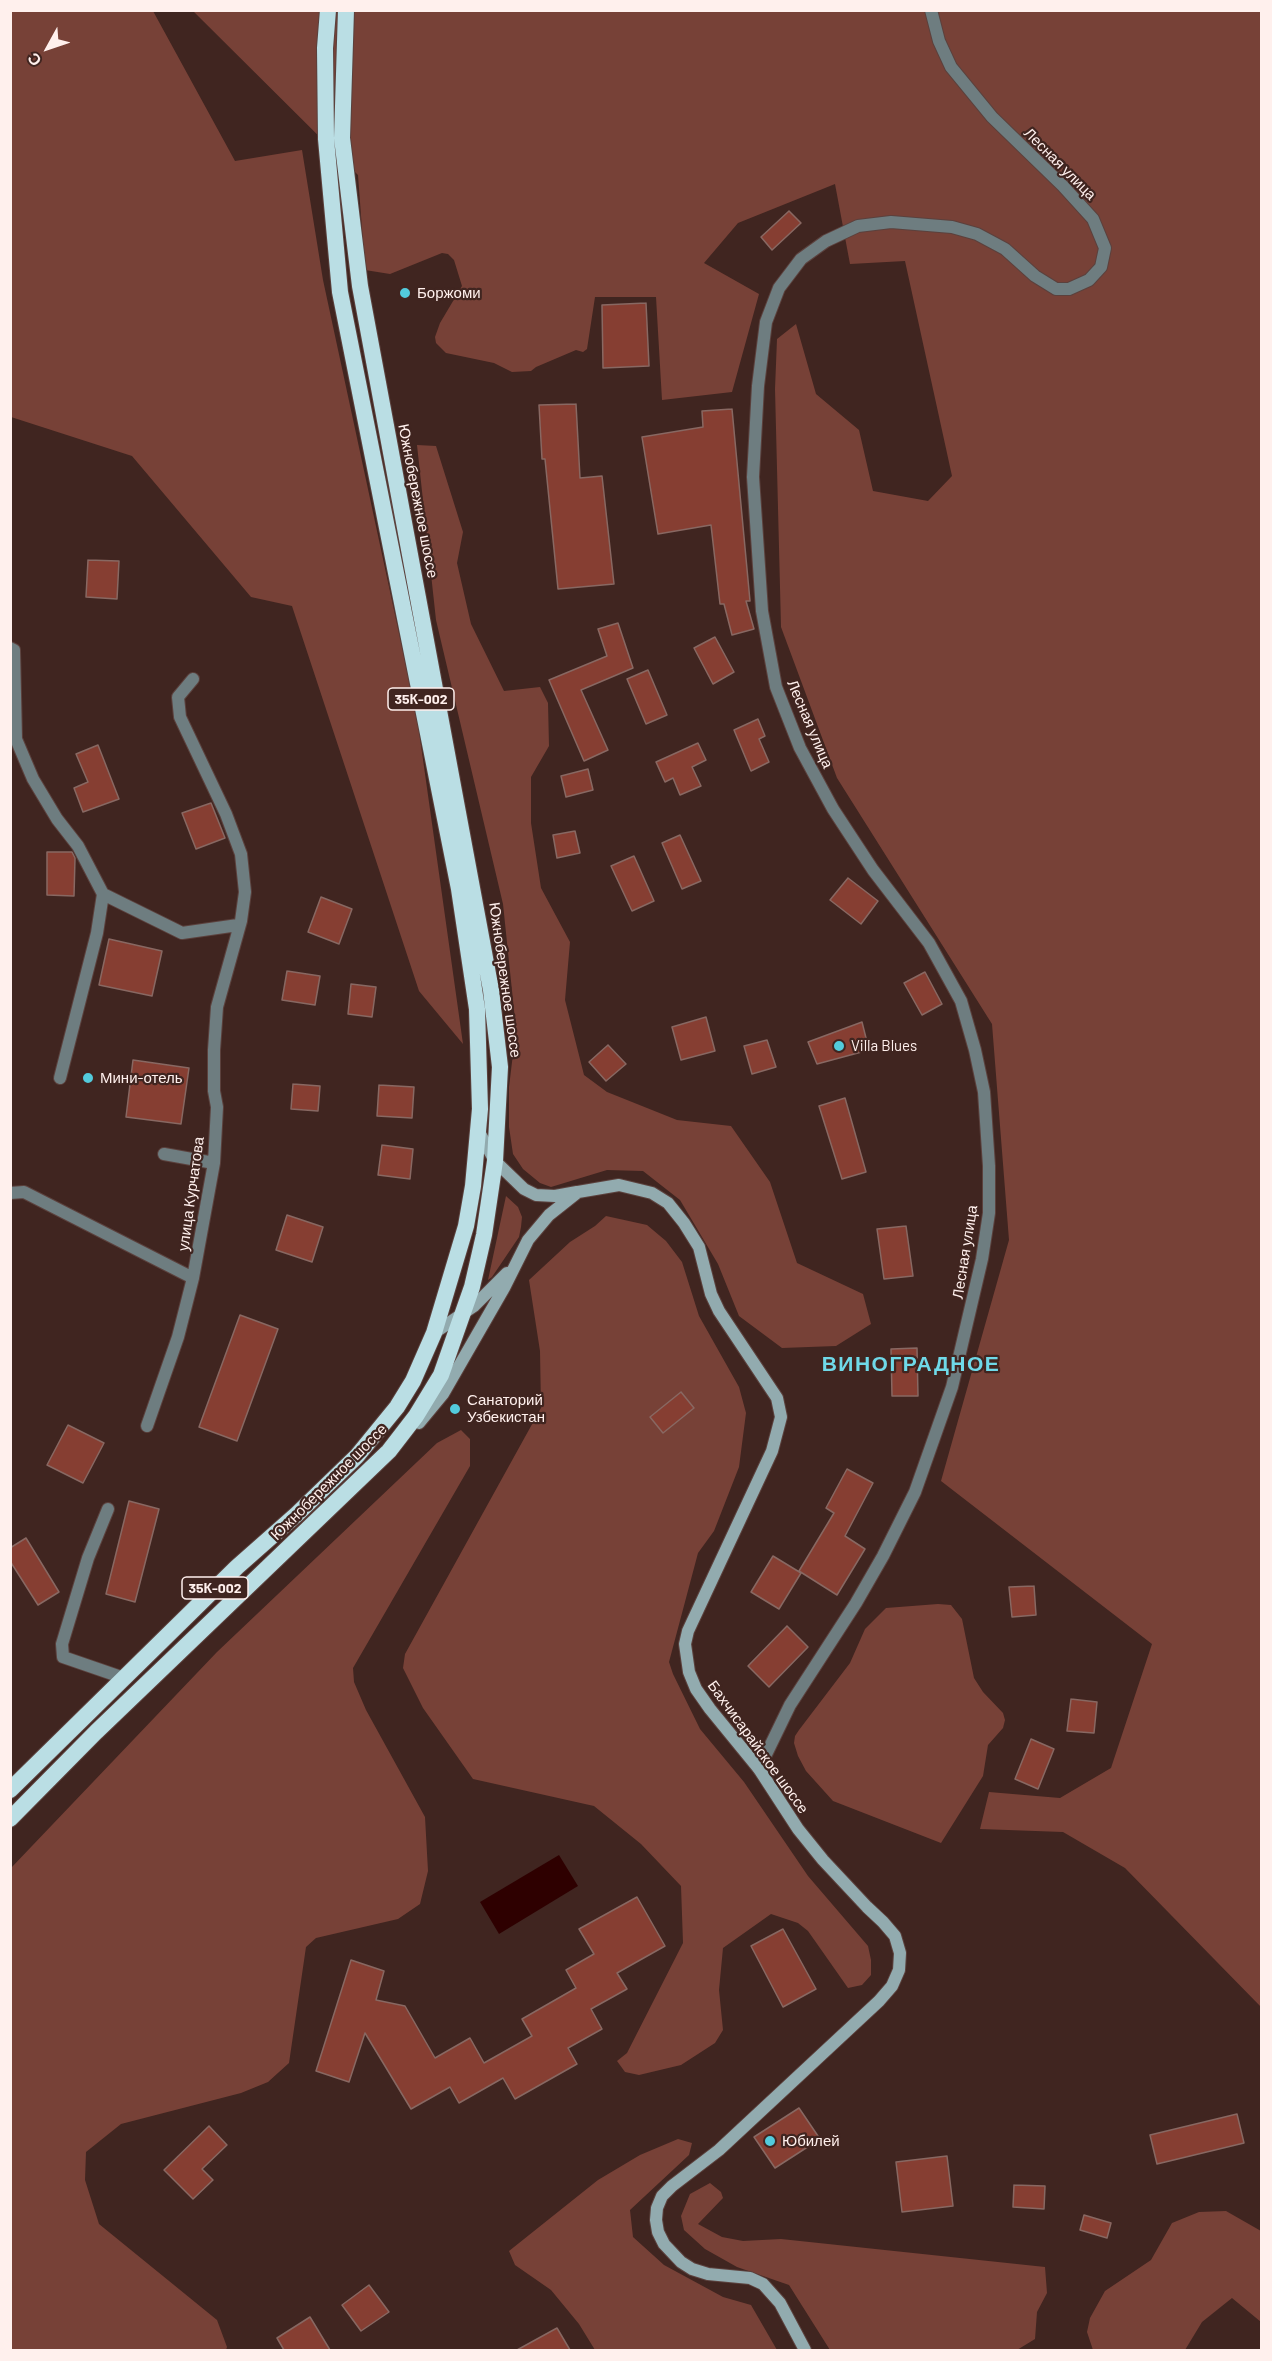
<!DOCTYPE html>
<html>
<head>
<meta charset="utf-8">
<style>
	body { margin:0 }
	#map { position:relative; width:1272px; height:2361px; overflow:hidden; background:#402520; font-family:Barlow,sans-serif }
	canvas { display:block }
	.frame { position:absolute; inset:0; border:12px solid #fff0ed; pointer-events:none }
	.north { position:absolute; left:18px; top:18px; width:60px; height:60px; -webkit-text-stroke:4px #402520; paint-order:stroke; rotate:230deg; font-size:16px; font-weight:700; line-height:24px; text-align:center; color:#fff0ed }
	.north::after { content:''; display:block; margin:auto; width:21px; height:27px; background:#fff0ed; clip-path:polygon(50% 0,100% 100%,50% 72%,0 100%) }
</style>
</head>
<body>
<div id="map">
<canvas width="1272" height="2361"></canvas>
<div class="frame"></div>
<div class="north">С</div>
</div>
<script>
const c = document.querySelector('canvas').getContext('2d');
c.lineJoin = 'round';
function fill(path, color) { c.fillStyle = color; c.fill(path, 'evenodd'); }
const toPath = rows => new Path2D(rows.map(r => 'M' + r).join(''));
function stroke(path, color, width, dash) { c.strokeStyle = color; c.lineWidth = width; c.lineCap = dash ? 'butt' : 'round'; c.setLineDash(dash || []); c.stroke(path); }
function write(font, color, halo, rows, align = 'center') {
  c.font = font + ' Barlow,sans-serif'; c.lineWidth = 4.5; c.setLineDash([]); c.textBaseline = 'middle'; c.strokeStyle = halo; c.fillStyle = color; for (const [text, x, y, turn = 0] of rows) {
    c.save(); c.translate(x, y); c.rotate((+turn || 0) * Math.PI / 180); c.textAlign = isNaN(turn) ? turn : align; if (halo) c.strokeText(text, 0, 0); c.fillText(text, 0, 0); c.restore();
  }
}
const green = toPath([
	[11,11,153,11,235,161,302,150,323,280,417,717,463,1044,419,991,292,606,251,597,132,456,11,417],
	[193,11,1261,11,1261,2007,1125,1868,1063,1832,980,1829,989,1792,1060,1798,1111,1768,1152,1644,941,1481,1009,1240,992,1024,837,778,781,627,775,389,777,339,796,324,816,394,859,430,873,491,928,501,952,476,905,261,850,264,835,184,738,223,704,263,759,294,732,392,662,400,656,297,595,297,587,349,583,352,576,350,536,367,531,371,512,372,494,363,446,353,436,343,435,337,440,323,462,286,454,260,448,254,442,253,390,274,365,270,358,175],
	[417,445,436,446,463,532,457,563,471,624,504,691,540,687,548,703,549,746,531,777,531,823,541,888,570,942,565,1000,584,1075,607,1092,677,1120,731,1126,770,1182,797,1263,863,1294,871,1324,836,1346,782,1348,739,1316,718,1264,680,1200,643,1171,607,1170,551,1187,540,1183,523,1169,513,1154,509,1127,509,1087,516,1029,503,904,436,620],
	[506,1196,518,1207,522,1217,521,1227,519,1237,492,1277,488,1280],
	[606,1216,647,1225,666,1241,682,1262,699,1316,739,1387,746,1413,739,1467,714,1531,698,1553,669,1662,673,1674,700,1729,744,1782,808,1876,868,1946,871,1960,871,1975,862,1985,848,1988,808,1931,798,1923,771,1914,723,1948,719,1990,723,2030,715,2043,681,2065,639,2075,625,2072,617,2061,627,2053,683,1943,681,1886,641,1844,594,1806,473,1779,423,1708,403,1668,405,1654,541,1408,540,1351,529,1280,570,1242,595,1226],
	[461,1430,470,1439,470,1466,353,1668,354,1682,366,1710,425,1817,428,1871,420,1904,398,1919,316,1938,306,1947,289,2063,268,2082,241,2093,121,2124,86,2152,85,2180,99,2224,217,2320,227,2347,226,2350,11,2350,11,1868,217,1652,437,1443],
	[938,1604,951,1605,962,1619,974,1678,983,1692,1003,1713,1005,1720,1003,1728,988,1745,983,1776,941,1843,833,1801,806,1771,798,1756,794,1743,795,1736,799,1730,850,1663,865,1629,886,1608],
	[678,2139,692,2143,689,2155,630,2210,633,2237,664,2265,723,2297,751,2305,777,2350,595,2350,579,2324,551,2290,515,2265,509,2251,598,2180,640,2155],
	[710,2183,721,2192,723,2198,698,2224,722,2237,743,2241,781,2239,1045,2267,1047,2293,1037,2312,1035,2339,1017,2350,830,2350,789,2285,737,2267,705,2249,684,2230,681,2216,690,2194],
	[1226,2211,1261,2231,1261,2322,1232,2298,1202,2322,1185,2350,1093,2350,1087,2332,1090,2318,1105,2291,1151,2260,1172,2223,1199,2212]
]);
const water = toPath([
	[559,1855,578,1886,499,1934,480,1902]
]);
const building = toPath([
	[789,211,801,223,772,250,761,237,789,211],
	[646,303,649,366,603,368,602,305,646,303],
	[576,404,580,478,602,476,614,584,558,589,545,459,542,459,539,405,576,404],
	[732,409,750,601,746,601,754,629,732,635,724,604,720,604,711,525,658,534,642,437,703,427,702,411,732,409],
	[88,560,119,561,117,599,86,597,88,560],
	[618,623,633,668,581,690,608,750,584,761,549,680,607,656,598,629,618,623],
	[715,637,734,672,713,684,694,648,715,637],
	[648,670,667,715,646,724,627,679,648,670],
	[758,719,765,736,759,739,769,762,751,771,734,730,758,719],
	[698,743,706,760,692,767,701,786,680,795,673,778,665,782,656,762,698,743],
	[98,745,119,799,83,812,74,788,88,782,76,754,98,745],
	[588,769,593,790,566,797,561,776,588,769],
	[211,803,225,838,196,849,182,813,211,803],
	[575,831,580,853,557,858,553,835,575,831],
	[680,835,701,881,682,889,662,843,680,835],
	[47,852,72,852,75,858,74,896,47,895,47,852],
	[634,856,654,901,632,911,611,866,634,856],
	[848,878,878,901,861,924,830,900,848,878],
	[321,897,352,909,339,944,308,932,321,897],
	[109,939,162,951,152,996,99,985,109,939],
	[287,971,320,976,315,1005,282,1000,287,971],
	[925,972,942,1004,922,1015,904,983,925,972],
	[351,984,376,987,372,1017,348,1014,351,984],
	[706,1017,715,1051,681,1060,672,1027,706,1017],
	[862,1022,869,1050,817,1064,808,1042,862,1022],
	[767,1040,776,1067,752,1074,744,1046,767,1040],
	[608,1045,626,1064,606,1081,589,1062,608,1045],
	[133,1060,189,1068,181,1124,126,1117,133,1060],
	[293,1084,320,1086,318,1111,291,1109,293,1084],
	[379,1085,414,1087,412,1118,377,1116,379,1085],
	[845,1098,866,1172,842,1179,819,1106,845,1098],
	[382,1145,413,1149,410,1179,378,1175,382,1145],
	[287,1215,323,1227,312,1262,276,1250,287,1215],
	[906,1226,913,1276,884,1279,877,1229,906,1226],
	[240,1315,278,1329,237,1441,199,1427,240,1315],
	[917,1348,918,1396,892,1396,891,1349,917,1348],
	[681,1392,694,1408,663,1433,650,1417,681,1392],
	[68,1425,104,1443,83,1483,47,1465,68,1425],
	[847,1469,873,1483,845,1536,865,1549,837,1595,799,1571,834,1513,826,1508,847,1469],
	[129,1501,159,1509,135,1602,106,1594,129,1501],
	[26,1538,59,1592,38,1605,10,1561,10,1548,26,1538],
	[773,1556,801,1573,779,1609,751,1592,773,1556],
	[1034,1586,1036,1615,1012,1617,1009,1587,1034,1586],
	[787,1626,808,1647,769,1687,748,1666,787,1626],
	[1071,1699,1097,1702,1094,1733,1067,1731,1071,1699],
	[1031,1739,1054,1749,1038,1789,1015,1779,1031,1739],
	[637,1897,665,1946,617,1973,627,1989,591,2009,602,2029,568,2048,577,2064,515,2099,503,2078,459,2103,450,2087,411,2109,365,2033,349,2082,316,2071,351,1960,384,1971,376,2000,405,2006,435,2058,470,2038,484,2063,532,2036,522,2019,576,1988,566,1970,594,1954,579,1929,637,1897],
	[783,1929,816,1989,783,2007,751,1946,783,1929],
	[799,2108,820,2139,775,2168,754,2137,799,2108],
	[1237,2114,1244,2143,1157,2164,1150,2135,1237,2114],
	[209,2126,227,2145,202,2169,213,2180,193,2199,164,2170,209,2126],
	[947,2156,953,2206,902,2212,896,2162,947,2156],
	[1014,2185,1045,2186,1044,2209,1013,2207,1014,2185],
	[1084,2215,1111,2223,1107,2238,1080,2230,1084,2215],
	[369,2285,389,2312,361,2331,342,2305,369,2285],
	[310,2317,330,2350,284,2350,277,2338,310,2317],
	[557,2328,570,2350,517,2350,557,2328]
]);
const minor = toPath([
	[10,648,14,650,16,739,33,779,57,819,78,846,103,894,97,933,60,1078],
	[103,894,182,933,238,925],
	[164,1154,214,1163],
	[10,1193,24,1192,193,1278],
	[147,1426,178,1337,193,1278,214,1163,217,1107,214,1091,214,1050,217,1007,241,921,245,892,241,854,226,814,180,717,178,697,193,679],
	[108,1509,88,1558,62,1644,63,1657,124,1678]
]);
const tertiary = toPath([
	[759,1769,790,1705,856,1603,883,1556,915,1492,952,1387,982,1259,989,1213,989,1166,984,1092,975,1050,961,1001,929,943,873,870,833,809,800,748,776,687,762,611,753,477,758,386,766,322,779,288,801,259,826,241,858,226,891,222,952,227,977,234,1005,249,1035,276,1056,289,1069,289,1089,280,1101,267,1105,248,1093,219,1063,186,992,117,951,67,939,41,931,10]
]);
const secondary = toPath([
	[479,1132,495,1161,524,1189,536,1195,555,1196,577,1192],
	[434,1333,474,1306,507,1273],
	[419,1423,443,1394,504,1288,528,1240,549,1215,578,1192,619,1185,652,1193,668,1203,684,1223,699,1247,711,1294,719,1311,777,1398,781,1417,772,1451,688,1631,685,1644,689,1672,696,1689,710,1709,759,1769,798,1829,823,1860,867,1907,883,1922,895,1936,900,1953,899,1970,892,1986,879,2001,719,2150,672,2186,662,2196,657,2208,656,2220,658,2232,664,2244,681,2262,692,2269,708,2274,750,2278,763,2284,780,2303,805,2350]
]);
const trunk = toPath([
	[10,1790,237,1567,297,1514,357,1456,397,1407,413,1381,434,1333,466,1226,473,1186,480,1109,477,1009,459,889,340,292,326,139,325,48,328,10],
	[10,1819,96,1732,389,1451,416,1416,441,1375,472,1287,484,1235,495,1161,500,1067,491,990,360,286,342,138,346,10]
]);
const markers = [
	[405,293,6,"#53cbdc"],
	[839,1046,6,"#53cbdc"],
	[88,1078,6,"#53cbdc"],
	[455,1409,6,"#53cbdc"],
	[770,2141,6,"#53cbdc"]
];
const shields = [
	[421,699,66],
	[215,1588,66]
];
const shieldNames = [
	["35К-002",421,699],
	["35К-002",215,1588]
];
const streetNames = [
	["Лесная улица",1060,164,45],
	["Южнобережное шоссе",418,501,79],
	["Лесная улица",810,724,67],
	["Южнобережное шоссе",505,980,82],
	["улица Курчатова",191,1194,-82],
	["Лесная улица",965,1252,-81],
	["Южнобережное шоссе",329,1482,-45],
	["Бахчисарайское шоссе",758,1747,54]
];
const poiNames = [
	["Боржоми",417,293],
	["Villa Blues",851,1046],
	["Мини-отель",100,1078],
	["Санаторий",467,1400],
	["Узбекистан",467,1417],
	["Юбилей",782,2141]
];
const districtNames = [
	["ВИНОГРАДНОЕ",911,1364]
];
fill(green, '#774137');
fill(water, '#2e0000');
fill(building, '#863e32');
stroke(building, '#886862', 1.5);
stroke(minor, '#5b413d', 14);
stroke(tertiary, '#5b413d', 14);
stroke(secondary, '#5b413d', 14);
stroke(trunk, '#5b413d', 18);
stroke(minor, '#6e7d80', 12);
stroke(tertiary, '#6e7d80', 12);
stroke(secondary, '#92abaf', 12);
stroke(trunk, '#badee4', 16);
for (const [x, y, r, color] of markers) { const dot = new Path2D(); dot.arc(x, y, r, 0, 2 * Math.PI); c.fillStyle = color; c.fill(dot); stroke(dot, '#402520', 2); }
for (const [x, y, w] of shields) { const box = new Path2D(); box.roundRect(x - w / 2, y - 11, w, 22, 4.5); c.fillStyle = '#402520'; c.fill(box); stroke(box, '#fff0ed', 1.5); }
write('bold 14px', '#fff0ed', null, shieldNames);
write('15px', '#fff0ed', '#402520', streetNames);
write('15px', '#fff0ed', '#402520', poiNames, 'left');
c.letterSpacing = '1.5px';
write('bold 21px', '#6fd9e8', '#402520', districtNames);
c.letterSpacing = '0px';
</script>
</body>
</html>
